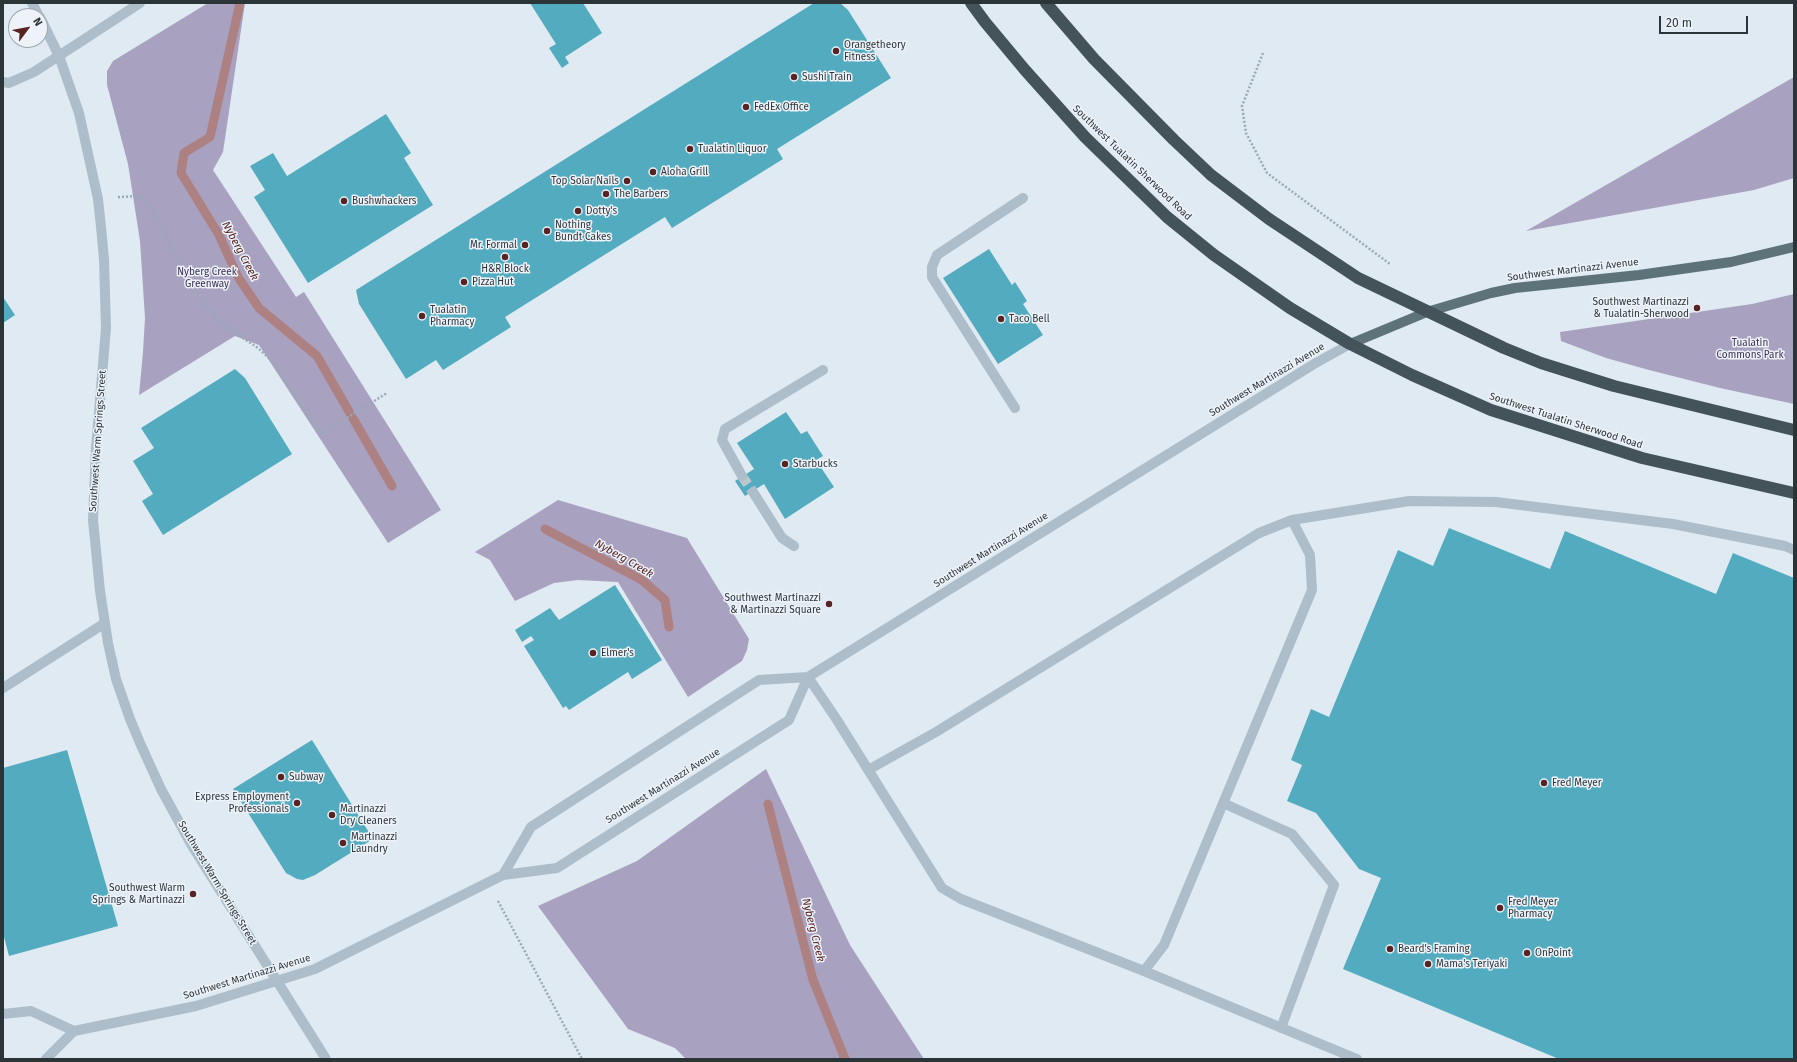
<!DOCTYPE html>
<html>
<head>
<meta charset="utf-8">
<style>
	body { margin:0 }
	#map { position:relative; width:1797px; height:1062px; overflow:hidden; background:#e0eaf2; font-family:"Fira Sans",sans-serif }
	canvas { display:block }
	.frame { position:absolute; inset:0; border:4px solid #2b3538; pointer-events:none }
	.north { position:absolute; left:8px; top:8px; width:40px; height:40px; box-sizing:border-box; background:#edf3f9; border:1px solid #9fa7ac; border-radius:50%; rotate:58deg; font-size:11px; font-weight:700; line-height:16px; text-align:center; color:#2b3538 }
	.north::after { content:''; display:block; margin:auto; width:14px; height:18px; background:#582323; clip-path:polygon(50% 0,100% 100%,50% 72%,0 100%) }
	.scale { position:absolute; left:1659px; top:16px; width:89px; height:18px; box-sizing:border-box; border:2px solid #2b3538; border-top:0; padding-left:5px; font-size:12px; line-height:14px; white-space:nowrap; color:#2b3538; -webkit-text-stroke:3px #edf3f9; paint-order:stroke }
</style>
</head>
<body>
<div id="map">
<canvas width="1797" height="1062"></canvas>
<div class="frame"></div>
<div class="north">N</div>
<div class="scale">20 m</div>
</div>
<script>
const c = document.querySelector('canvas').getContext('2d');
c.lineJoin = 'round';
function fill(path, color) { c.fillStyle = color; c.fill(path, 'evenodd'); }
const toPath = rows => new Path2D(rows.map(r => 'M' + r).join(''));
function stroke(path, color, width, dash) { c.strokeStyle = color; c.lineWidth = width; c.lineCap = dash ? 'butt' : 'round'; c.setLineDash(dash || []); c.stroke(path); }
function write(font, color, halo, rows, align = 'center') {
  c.font = font + ' "Fira Sans",sans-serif'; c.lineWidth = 3; c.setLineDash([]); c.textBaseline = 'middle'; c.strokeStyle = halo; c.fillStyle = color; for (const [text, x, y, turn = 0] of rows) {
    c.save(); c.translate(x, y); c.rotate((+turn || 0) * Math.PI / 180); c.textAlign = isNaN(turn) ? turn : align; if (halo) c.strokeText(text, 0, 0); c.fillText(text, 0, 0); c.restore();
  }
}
const green = toPath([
	[208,3,245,3,223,152,213,170,296,297,304,292,441,510,388,543,259,345,235,336,139,395,143,352,145,318,140,241,128,164,107,85,107,71,113,61],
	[1794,77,1794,178,1754,190,1526,231],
	[1794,294,1794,404,1720,388,1649,370,1606,358,1561,341,1560,332,1752,304],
	[558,500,687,538,749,639,747,650,742,661,688,697,618,582,578,580,554,583,515,601,490,560,475,552],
	[766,769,850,945,924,1059,686,1059,675,1048,628,1029,538,906,637,861]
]);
const stream = toPath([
	[240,3,210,137,184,153,181,173,219,235,238,277,259,308,317,356,392,486],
	[545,529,642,580,665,600,669,627],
	[768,804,813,980,845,1059]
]);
const building = toPath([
	[530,3,583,3,602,33,565,57,569,63,562,68,549,48,556,44],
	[814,3,840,3,848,10,891,78,777,149,783,159,672,228,665,217,505,317,511,327,443,370,436,360,406,379,359,304,356,290],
	[386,114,411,153,404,158,433,205,308,283,254,197,265,190,250,166,273,153,287,176],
	[989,249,1012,285,1015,282,1027,301,1023,304,1043,335,998,364,943,278],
	[3,297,15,315,3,323],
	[235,369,245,378,292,454,163,535,142,501,153,494,133,461,154,448,141,428],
	[786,412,801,434,807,431,823,456,816,460,834,487,785,519,764,484,745,496,735,481,754,469,737,443],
	[1449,528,1550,569,1565,531,1716,594,1733,553,1794,578,1794,1059,1559,1059,1343,969,1381,878,1359,869,1316,813,1287,801,1302,765,1291,760,1311,709,1329,717,1398,550,1433,566],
	[615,585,662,660,632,679,628,672,569,710,566,706,563,708,524,646,534,640,531,636,522,642,515,630,550,608,559,620],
	[312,740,373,839,315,875,303,880,297,879,286,873,233,789],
	[67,750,118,926,9,956,3,933,3,768]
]);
const minorTunnel = toPath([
	[742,476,753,492]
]);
const path = toPath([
	[1263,53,1242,106,1246,133,1267,173,1390,264],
	[118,197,140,196,150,205,190,283,208,309,225,326,258,348,271,360,321,434,387,393],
	[498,901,582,1059]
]);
const minor = toPath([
	[32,3,39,16],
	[40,17,59,56,79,113,98,199,101,227,104,259,106,328,96,448,93,520,100,591,108,643,116,679,130,719,140,743,161,789,191,844,326,1059],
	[3,82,9,83,34,72,140,3],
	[1015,408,932,277,932,267,937,255,1023,198],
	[742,476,722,440,725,429,823,370],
	[753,492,782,538,794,546],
	[808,677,837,720,942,888,961,899,1144,971,1357,1059],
	[3,688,105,623],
	[868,770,936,732,1259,533,1292,520,1409,501,1496,502,1673,524,1785,546,1794,550],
	[1223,803,1292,834,1334,885,1281,1028],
	[503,875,531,827,759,680,808,677,1314,364,1350,344],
	[1144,971,1164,945,1312,590,1310,555,1292,520],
	[3,1014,31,1011,74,1031],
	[46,1059,74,1031,196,1006,315,969,503,875,557,868,789,720,808,677]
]);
const major = toPath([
	[1350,344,1427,312,1491,293,1515,288,1639,275,1731,262,1794,247]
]);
const highway = toPath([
	[971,3,985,22,1025,70,1085,137,1167,217,1214,255,1290,308,1350,344,1412,375,1491,410,1642,458,1794,493],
	[1046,3,1094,59,1174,140,1211,175,1269,219,1358,278,1504,348,1541,363,1614,386,1794,430]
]);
const markers = [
	[836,51,4,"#582323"],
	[794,77,4,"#582323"],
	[746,107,4,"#582323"],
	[690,149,4,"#582323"],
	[653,172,4,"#582323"],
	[627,181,4,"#582323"],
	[606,194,4,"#582323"],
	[344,201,4,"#582323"],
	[578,211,4,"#582323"],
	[547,231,4,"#582323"],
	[525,245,4,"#582323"],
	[505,257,4,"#582323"],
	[464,282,4,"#582323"],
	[1697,308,4,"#582323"],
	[422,316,4,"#582323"],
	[1001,319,4,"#582323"],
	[785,464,4,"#582323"],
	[829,604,4,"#582323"],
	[593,653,4,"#582323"],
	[281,777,4,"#582323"],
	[1544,783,4,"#582323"],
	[297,803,4,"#582323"],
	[332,815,4,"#582323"],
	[343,843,4,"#582323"],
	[193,894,4,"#582323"],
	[1500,908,4,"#582323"],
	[1390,949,4,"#582323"],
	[1527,953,4,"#582323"],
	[1428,964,4,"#582323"]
];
const poiNames = [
	["Orangetheory",844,45],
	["Fitness",844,57],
	["Sushi Train",802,77],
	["FedEx Office",754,107],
	["Tualatin Liquor",698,149],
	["Aloha Grill",661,172],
	["Top Solar Nails",619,181,"right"],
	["The Barbers",614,194],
	["Bushwhackers",352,201],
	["Dotty's",586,211],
	["Nothing",555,225],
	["Bundt Cakes",555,237],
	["Mr. Formal",517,245,"right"],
	["H&R Block",505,269,"center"],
	["Pizza Hut",472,282],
	["Southwest Martinazzi",1689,302,"right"],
	["& Tualatin-Sherwood",1689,314,"right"],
	["Tualatin",430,310],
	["Pharmacy",430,322],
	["Taco Bell",1009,319],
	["Starbucks",793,464],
	["Southwest Martinazzi",821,598,"right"],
	["& Martinazzi Square",821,610,"right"],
	["Elmer's",601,653],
	["Subway",289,777],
	["Fred Meyer",1552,783],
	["Express Employment",289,797,"right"],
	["Professionals",289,809,"right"],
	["Martinazzi",340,809],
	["Dry Cleaners",340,821],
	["Martinazzi",351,837],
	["Laundry",351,849],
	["Southwest Warm",185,888,"right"],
	["Springs & Martinazzi",185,900,"right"],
	["Fred Meyer",1508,902],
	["Pharmacy",1508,914],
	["Beard's Framing",1398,949],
	["OnPoint",1535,953],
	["Mama's Teriyaki",1436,964]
];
const streetNames = [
	["Southwest Tualatin Sherwood Road",1132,163,44],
	["Southwest Martinazzi Avenue",1573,270,-7],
	["Southwest Martinazzi Avenue",1267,380,-31],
	["Southwest Tualatin Sherwood Road",1566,421,18],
	["Southwest Warm Springs Street",98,441,-86],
	["Southwest Martinazzi Avenue",991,550,-32],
	["Southwest Martinazzi Avenue",663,786,-32],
	["Southwest Warm Springs Street",217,883,59],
	["Southwest Martinazzi Avenue",247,977,-17]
];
const parkNames = [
	["Nyberg Creek",207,272],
	["Greenway",207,284],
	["Tualatin",1750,343],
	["Commons Park",1750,355]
];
const waterNames = [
	["Nyberg Creek",240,251,62],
	["Nyberg Creek",624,559,30],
	["Nyberg Creek",813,930,76]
];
fill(green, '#a9a1c0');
stroke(stream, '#ad8182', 9);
fill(building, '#52abbf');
stroke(minorTunnel, '#bcc6cd', 10, [10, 5]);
stroke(path, '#97aab5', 2.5, [2, 2]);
stroke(minor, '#adbeca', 10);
stroke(major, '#5d7279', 10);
stroke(highway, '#435359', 12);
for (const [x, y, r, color] of markers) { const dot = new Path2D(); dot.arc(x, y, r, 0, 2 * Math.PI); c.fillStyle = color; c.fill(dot); stroke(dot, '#edf3f9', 1.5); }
write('10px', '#2b3538', '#edf3f9', poiNames, 'left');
write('10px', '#2b3538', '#edf3f9', streetNames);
write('10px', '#3b3055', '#edf3f9', parkNames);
write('italic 11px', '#582323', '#edf3f9', waterNames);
</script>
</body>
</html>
